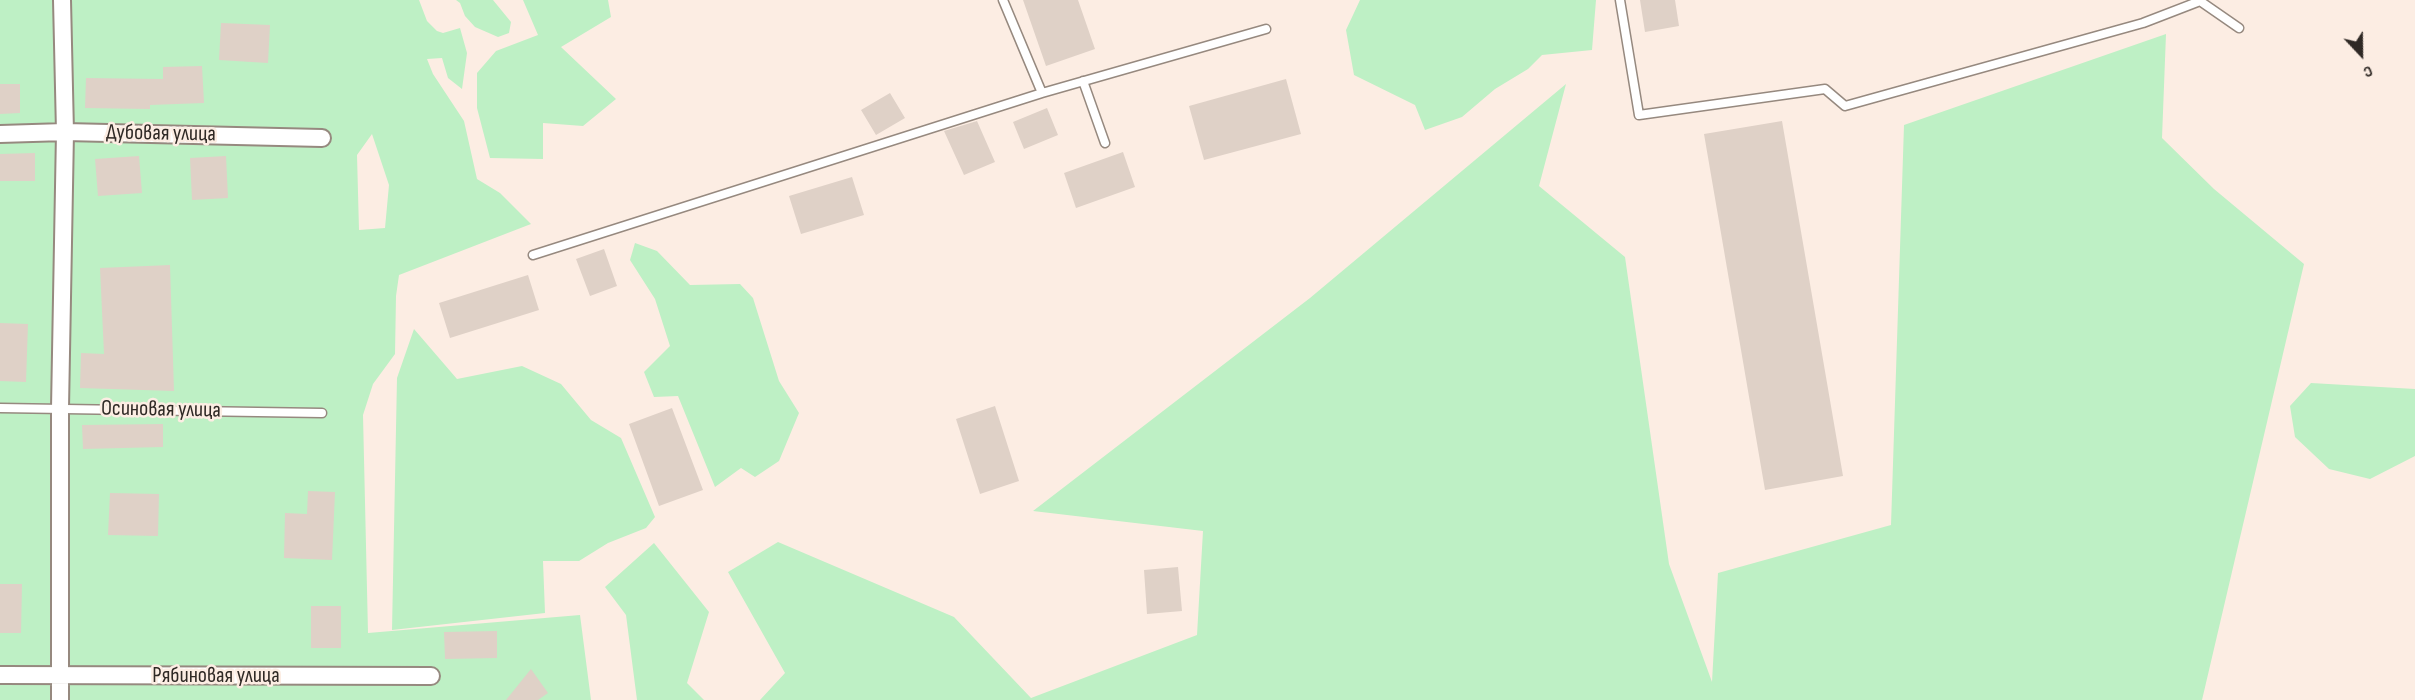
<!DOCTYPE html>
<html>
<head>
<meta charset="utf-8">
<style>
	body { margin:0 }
	#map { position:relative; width:2415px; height:700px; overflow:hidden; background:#fcede3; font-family:"Sofia Sans Condensed",sans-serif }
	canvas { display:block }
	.north { position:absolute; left:2331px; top:24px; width:60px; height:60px; -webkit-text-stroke:4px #fcede3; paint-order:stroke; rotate:158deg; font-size:16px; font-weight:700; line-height:24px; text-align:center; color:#2f2925 }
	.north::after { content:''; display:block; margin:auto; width:21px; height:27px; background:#2f2925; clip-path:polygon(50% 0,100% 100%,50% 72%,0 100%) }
</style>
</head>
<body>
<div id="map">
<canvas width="2415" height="700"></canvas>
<div class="north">С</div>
</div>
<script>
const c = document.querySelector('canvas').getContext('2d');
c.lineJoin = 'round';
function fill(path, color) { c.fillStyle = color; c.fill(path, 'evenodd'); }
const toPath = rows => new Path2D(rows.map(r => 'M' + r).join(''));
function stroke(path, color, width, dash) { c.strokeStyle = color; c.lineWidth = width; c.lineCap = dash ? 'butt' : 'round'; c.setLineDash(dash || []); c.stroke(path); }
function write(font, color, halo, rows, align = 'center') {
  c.font = font + ' "Sofia Sans Condensed",sans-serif'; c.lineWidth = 5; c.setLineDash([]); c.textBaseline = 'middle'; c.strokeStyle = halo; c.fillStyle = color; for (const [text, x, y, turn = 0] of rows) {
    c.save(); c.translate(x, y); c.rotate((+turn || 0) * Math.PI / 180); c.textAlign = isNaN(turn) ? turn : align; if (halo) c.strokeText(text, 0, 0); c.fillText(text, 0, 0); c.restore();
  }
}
const green = toPath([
	[0,0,419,0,427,21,437,31,443,33,460,28,467,53,462,89,448,78,442,58,427,59,433,74,464,121,477,179,500,193,531,224,399,275,396,296,395,354,373,384,363,415,368,633,580,615,591,700,0,700],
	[372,134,389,185,385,228,359,230,357,155],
	[456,0,493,0,511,22,509,33,498,37,475,27,465,16,460,3],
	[523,0,608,0,611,17,561,47,616,99,583,126,543,123,543,159,490,158,477,108,477,73,496,51,538,35],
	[1360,0,1596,0,1592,50,1542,55,1528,69,1495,89,1462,117,1425,130,1415,105,1354,75,1346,30],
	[2166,34,2162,138,2214,189,2304,264,2202,700,760,700,785,673,728,572,778,542,954,617,1031,698,1197,635,1203,531,1033,511,1310,298,1566,84,1539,186,1625,257,1669,564,1712,682,1718,573,1891,525,1904,125],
	[635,243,657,251,690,285,740,284,753,298,779,381,799,413,779,461,755,477,741,468,715,487,678,396,654,397,644,372,670,346,655,299,630,260],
	[414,329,457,379,522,366,561,384,591,420,621,438,655,517,646,528,608,543,579,561,543,561,545,613,392,630,397,378],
	[2311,383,2415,389,2415,456,2370,479,2329,469,2295,437,2290,406],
	[654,543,709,612,687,683,704,700,637,700,626,615,605,587]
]);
const building = toPath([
	[1023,0,1078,0,1095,49,1046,66],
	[1640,0,1675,0,1679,26,1645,32],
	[221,23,270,25,268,63,219,60],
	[202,66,204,103,150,105,150,109,85,108,86,78,163,79,163,67],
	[1286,79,1301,134,1204,160,1189,106],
	[0,84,20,84,20,113,0,114],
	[890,93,905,118,876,135,861,110],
	[1047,108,1058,135,1024,149,1013,122],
	[977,121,995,162,964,175,944,131],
	[1782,121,1843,476,1765,490,1704,134],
	[1123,152,1135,187,1076,208,1064,173],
	[35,153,35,181,0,181,0,154],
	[139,156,142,193,98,196,95,159],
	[226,156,228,198,192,200,190,158],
	[852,177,864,215,801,234,789,196],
	[604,249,617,286,590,296,576,259],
	[170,265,174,391,80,388,81,353,104,354,100,268],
	[528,275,539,310,450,338,439,303],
	[0,323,28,324,26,382,0,381],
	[995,406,1019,481,980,494,956,419],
	[672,408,703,490,659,506,629,424],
	[163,424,163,447,83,449,82,425],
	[308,491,335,492,332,560,284,558,285,513,307,514],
	[110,493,159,494,158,536,108,535],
	[1178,567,1182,611,1147,614,1144,570],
	[0,584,22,584,21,633,0,633],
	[311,606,341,606,341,648,311,648],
	[497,631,497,658,445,659,444,632],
	[531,669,548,693,538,700,506,700]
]);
const service = toPath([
	[1620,0,1639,115,1825,89,1845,106,2143,23,2200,1,2239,28],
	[1083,81,1105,143],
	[1042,93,1266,29],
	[533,255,1042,93,1003,0],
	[0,408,322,413]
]);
const minor = toPath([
	[0,134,65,132,322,138],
	[0,675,431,676],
	[60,700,60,408,65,132,62,0]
]);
const streetNames = [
	["Дубовая улица",161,134,1],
	["Осиновая улица",161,410,1],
	["Рябиновая улица",216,676]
];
fill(green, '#bef0c5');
fill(building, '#dfd1c7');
stroke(service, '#96897f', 11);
stroke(minor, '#96897f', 20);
stroke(service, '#fff', 8);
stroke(minor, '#fff', 16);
write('22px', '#2f2925', '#fcede3', streetNames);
</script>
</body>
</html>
